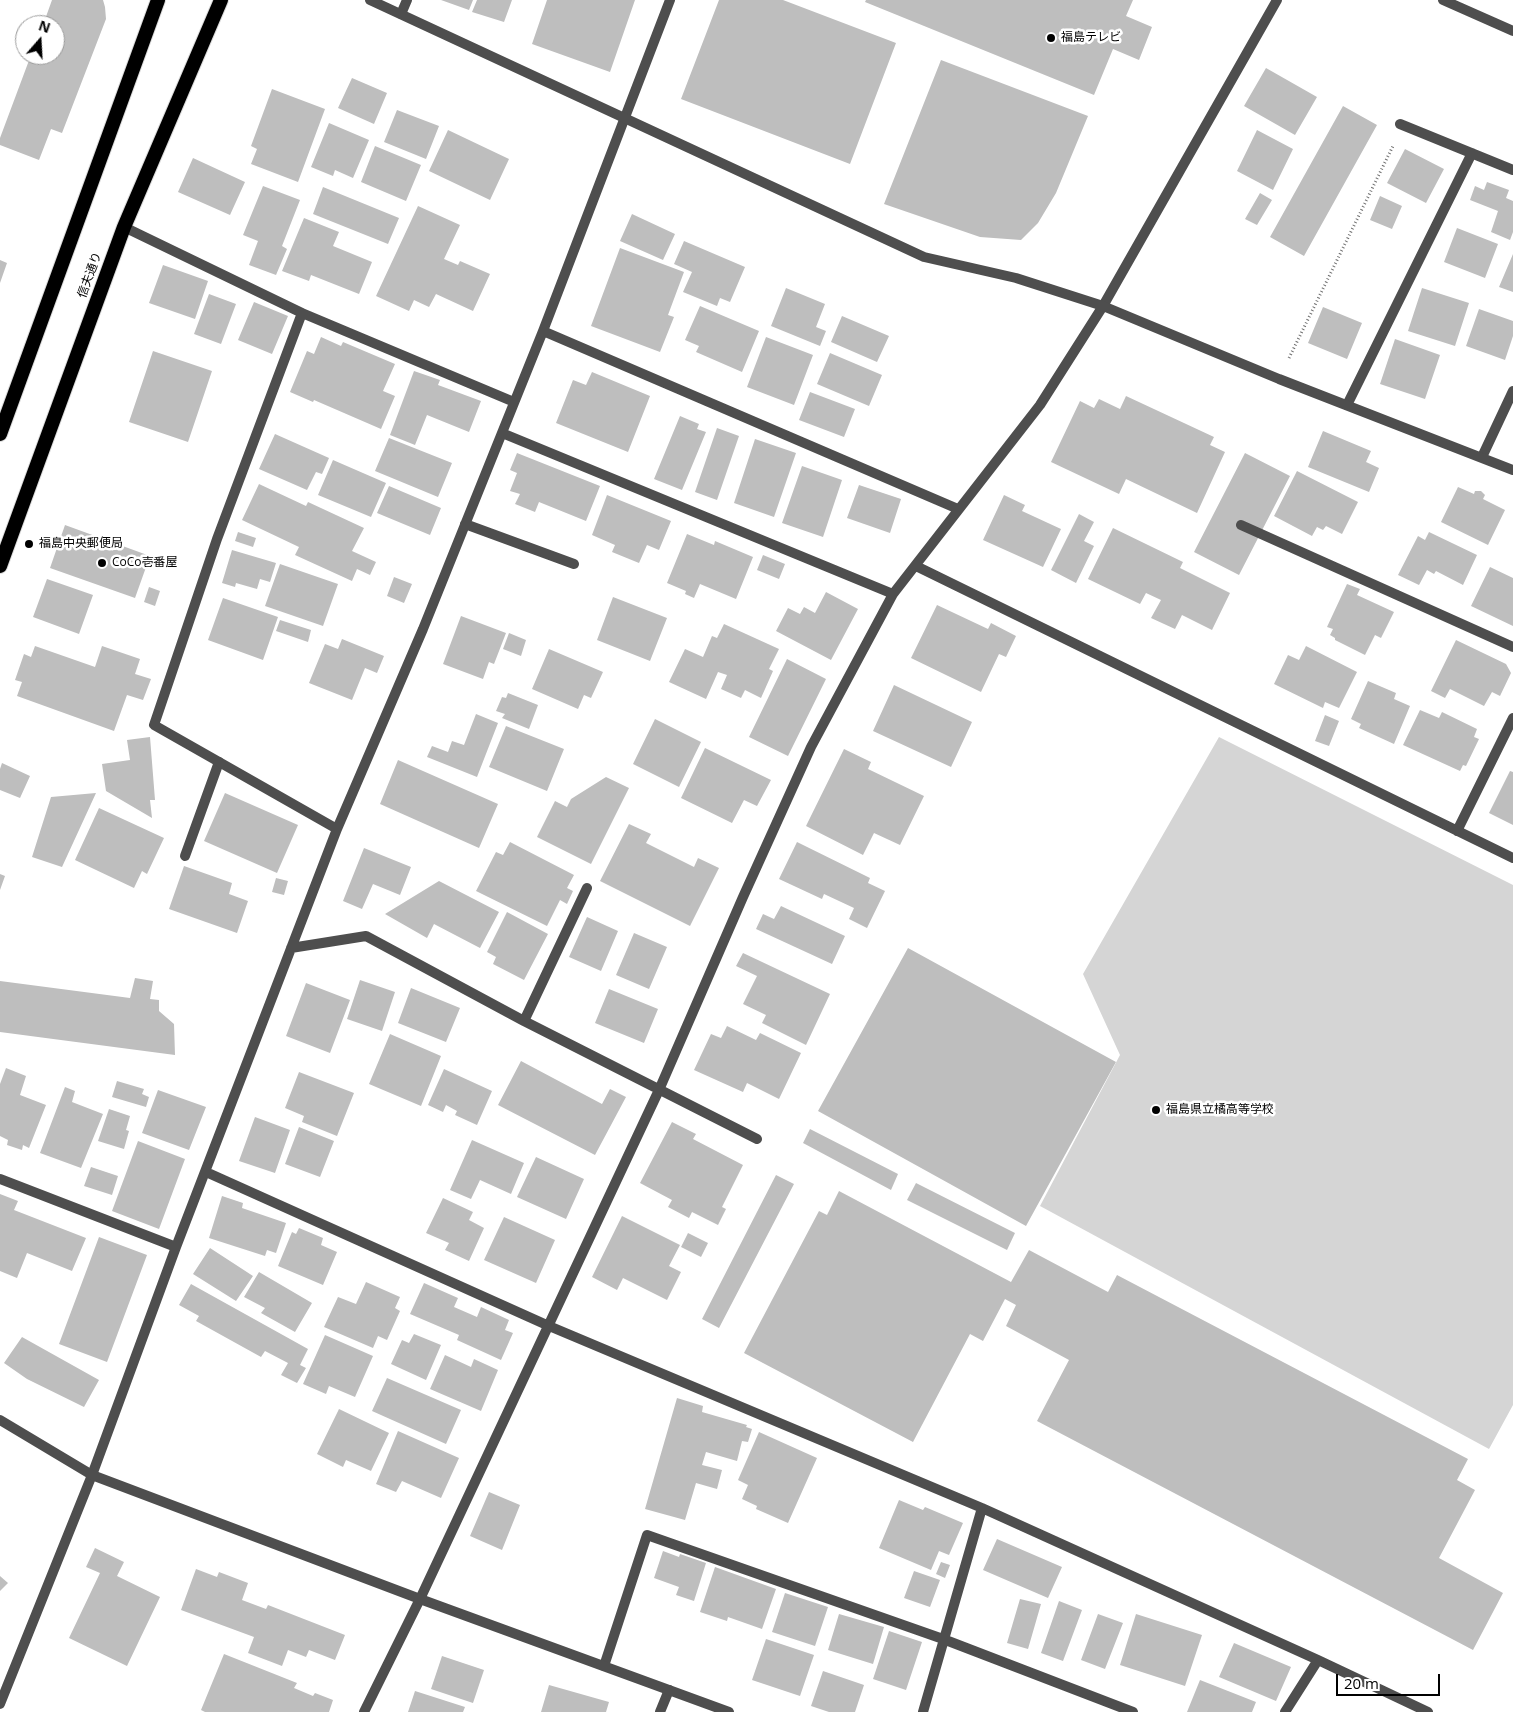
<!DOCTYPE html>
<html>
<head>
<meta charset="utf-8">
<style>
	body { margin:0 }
	#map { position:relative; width:1513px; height:1712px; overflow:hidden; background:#fff; font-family:"Open Sans",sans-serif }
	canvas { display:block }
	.north { position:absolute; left:15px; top:15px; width:50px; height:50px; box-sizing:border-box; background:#fff; border:1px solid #999; border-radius:50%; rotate:19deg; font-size:14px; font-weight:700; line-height:20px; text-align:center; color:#000 }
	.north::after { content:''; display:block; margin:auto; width:18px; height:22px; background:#000; clip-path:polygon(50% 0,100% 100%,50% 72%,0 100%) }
	.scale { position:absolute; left:1336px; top:1674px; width:104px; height:22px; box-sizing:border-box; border:2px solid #000; border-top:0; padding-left:6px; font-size:15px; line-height:18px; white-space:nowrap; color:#000; -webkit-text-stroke:4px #fff; paint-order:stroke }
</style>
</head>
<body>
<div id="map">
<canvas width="1513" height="1712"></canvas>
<div class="north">N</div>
<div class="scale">20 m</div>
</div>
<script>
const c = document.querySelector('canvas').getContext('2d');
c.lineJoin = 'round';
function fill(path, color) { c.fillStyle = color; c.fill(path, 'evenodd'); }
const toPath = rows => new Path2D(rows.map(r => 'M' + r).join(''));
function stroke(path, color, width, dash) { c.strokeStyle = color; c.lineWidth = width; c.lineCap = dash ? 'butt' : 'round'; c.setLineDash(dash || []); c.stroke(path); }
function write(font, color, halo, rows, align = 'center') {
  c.font = font + ' "Open Sans","Noto Sans JP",sans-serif'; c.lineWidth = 5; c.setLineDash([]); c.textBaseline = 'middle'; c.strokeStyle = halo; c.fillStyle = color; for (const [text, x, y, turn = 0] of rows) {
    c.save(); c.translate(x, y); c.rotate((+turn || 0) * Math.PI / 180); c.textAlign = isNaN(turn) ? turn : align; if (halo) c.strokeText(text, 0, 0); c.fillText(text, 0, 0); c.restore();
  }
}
const green = toPath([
	[1219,737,1513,885,1513,1405,1489,1449,1040,1206,1120,1055,1083,974]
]);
const building = toPath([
	[52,0,103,0,105,7,106,19,62,133,51,129,39,160,0,145,0,138,31,55,55,55,55,25,43,25],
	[441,0,473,0,469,10],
	[477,0,512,0,504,22,472,12],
	[547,0,635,0,610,72,532,44],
	[719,0,783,0,896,43,850,164,681,99],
	[866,0,1133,0,1126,16,1152,27,1139,60,1113,49,1094,95,865,2],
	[941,60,1088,116,1056,193,1038,223,1021,240,980,237,884,204],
	[1266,68,1317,97,1295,135,1244,106],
	[352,78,387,93,374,124,338,108],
	[272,89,325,109,298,182,251,164,257,149,251,146],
	[1343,106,1377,125,1304,256,1270,237],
	[397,110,439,126,426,159,384,142],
	[329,123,369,140,353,178,335,170,333,176,311,167],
	[448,130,509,159,490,200,429,171],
	[1257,130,1293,149,1273,190,1237,171],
	[375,146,421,165,406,201,361,182],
	[1405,149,1444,169,1426,203,1387,183],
	[193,158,245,182,230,215,178,192],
	[1487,182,1509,190,1506,198,1513,201,1513,232,1510,240,1491,232,1498,211,1470,200,1475,186,1484,190],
	[263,186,300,200,282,246,287,249,276,275,249,265,258,241,243,235],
	[323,187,399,218,388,244,313,214],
	[1260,193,1272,200,1257,225,1245,219],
	[1380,196,1402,206,1392,229,1370,220],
	[418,206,460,225,444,259,458,265,460,261,490,274,473,311,436,294,429,307,414,300,409,311,376,296],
	[632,214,675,234,663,260,620,241],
	[304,218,339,232,333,246,372,262,359,294,311,275,309,281,282,271],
	[1457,228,1498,244,1485,278,1444,262],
	[684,241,745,267,730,302,720,298,717,306,683,292,692,272,674,264],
	[620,248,684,272,668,315,674,317,660,352,591,326],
	[1513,254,1513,292,1499,287],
	[0,260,7,263,0,283],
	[163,265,208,281,195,319,149,303],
	[786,288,825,304,816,327,826,331,820,346,771,326],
	[1422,288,1469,303,1455,346,1408,331],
	[209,294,236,304,221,344,194,334],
	[254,302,288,316,272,354,238,340],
	[700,306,759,331,742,372,696,352,699,346,685,340],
	[1323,307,1362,323,1347,359,1308,343],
	[1479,309,1513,321,1513,336,1505,360,1466,346],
	[842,316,889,336,877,362,831,342],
	[321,337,341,346,343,342,395,364,383,391,395,396,381,429,314,400,313,402,290,392,307,351,314,354],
	[766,337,813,355,794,405,747,387],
	[1395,339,1440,355,1425,399,1380,384],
	[153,351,212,371,188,442,129,422],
	[830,353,882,375,869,406,817,384],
	[414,371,440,380,438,385,481,401,469,432,427,415,415,445,390,435],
	[592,372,650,396,628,452,556,423,573,380,586,385],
	[810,392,855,409,844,437,799,420],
	[1126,396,1214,437,1210,445,1225,452,1197,513,1126,479,1119,494,1051,462,1080,401,1094,408,1099,399,1120,409],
	[680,416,699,424,697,429,706,432,682,490,654,479],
	[717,428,739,436,717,500,695,492],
	[1323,431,1371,451,1366,462,1379,468,1369,492,1308,467],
	[275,434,329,458,322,474,316,472,307,490,259,469],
	[389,438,452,463,438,497,375,471],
	[755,439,796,453,774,517,734,503],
	[517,453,600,486,586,521,539,502,535,512,515,504,520,494,510,491,517,473,510,470],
	[1245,453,1290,476,1239,575,1194,552],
	[333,460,386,483,371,517,318,495],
	[802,466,842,480,823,537,782,523],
	[1297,471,1358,502,1342,534,1326,526,1323,530,1317,527,1312,536,1274,516],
	[259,484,306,506,308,502,364,528,352,551,376,562,370,575,357,569,352,581,295,555,299,547,242,520],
	[859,485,901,499,890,533,847,518],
	[389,486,441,508,430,535,377,513],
	[1458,487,1474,494,1475,491,1481,491,1485,495,1483,499,1505,510,1488,545,1441,522],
	[607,495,671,521,659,550,647,545,639,563,612,552,615,545,592,535],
	[1004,495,1025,505,1022,511,1061,529,1043,567,983,540],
	[1079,514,1094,522,1084,541,1094,546,1076,583,1051,570],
	[65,525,150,556,135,598,50,568],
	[1113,528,1183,562,1180,568,1230,593,1212,630,1182,615,1175,629,1151,618,1161,600,1146,593,1140,604,1088,579],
	[238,532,256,538,253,547,235,541],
	[1429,532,1477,555,1463,585,1436,571,1434,574,1427,570,1419,585,1398,575,1418,536,1425,540],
	[687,534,714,545,715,541,753,557,736,599,700,584,694,598,685,594,686,591,667,583],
	[232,550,276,563,270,582,260,579,257,589,236,583,235,587,222,583],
	[763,555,785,564,779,579,757,570],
	[280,564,338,584,323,626,265,606],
	[1490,567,1513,578,1513,626,1471,606],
	[394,577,412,584,404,603,387,596],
	[47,579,93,595,79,634,33,617],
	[1347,584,1360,589,1357,595,1394,612,1381,638,1375,635,1365,655,1335,640,1335,638,1330,635,1333,629,1327,627],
	[149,587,160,591,155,606,144,602],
	[826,592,858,609,831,660,776,631,788,608,800,614,804,607,815,613],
	[613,597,667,618,650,661,597,640],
	[223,598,278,617,263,660,208,640],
	[937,605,988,629,991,623,1016,636,1006,657,999,654,981,692,911,658],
	[461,616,506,633,494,664,489,662,483,679,443,664],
	[280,620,311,630,308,642,276,631],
	[724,624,779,649,769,669,773,671,761,698,745,690,741,698,721,689,727,675,718,672,706,699,669,682,685,649,703,657,712,636,717,638],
	[509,633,526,640,521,656,503,649],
	[342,639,384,656,377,673,365,668,352,700,309,683,325,644,338,649],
	[1456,640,1506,664,1511,673,1500,696,1492,692,1484,706,1450,689,1445,698,1431,691],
	[35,646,95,667,102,646,140,659,135,674,151,679,143,700,127,695,114,731,17,696,22,682,15,680,24,654,31,657],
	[1306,646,1357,672,1339,708,1325,702,1323,708,1274,684,1288,655,1299,660],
	[549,649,603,672,591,698,584,695,578,709,532,689],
	[787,659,826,679,788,756,749,737],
	[1368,681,1396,693,1394,699,1410,706,1394,744,1359,728,1361,724,1351,719],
	[894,685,972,722,951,767,873,731],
	[508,693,538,705,529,729,502,718,505,714,496,711,502,697,506,698],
	[1420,710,1439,718,1442,712,1477,729,1474,737,1479,739,1466,766,1463,765,1460,771,1403,745],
	[476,714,498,723,477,777,427,757,432,746,448,752,452,741,464,745],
	[1325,715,1339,721,1329,746,1315,741],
	[655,719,701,742,679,787,633,764],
	[506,726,564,749,547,791,489,767],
	[150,737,155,800,150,800,152,818,106,791,102,764,130,760,127,740],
	[705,748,771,780,757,806,744,800,732,823,681,798],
	[844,749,871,762,868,769,924,796,900,845,874,833,863,855,806,826],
	[398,760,498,804,479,848,380,804],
	[2,763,30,776,20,798,0,790,0,769],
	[1510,771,1513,772,1513,825,1489,813],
	[606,777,629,788,591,864,537,837,555,801,567,807,571,799],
	[96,793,62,867,32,857,51,797],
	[225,793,298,825,277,873,204,841],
	[99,808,164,838,147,874,142,871,134,888,75,860],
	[629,824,651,834,646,843,694,867,698,858,719,868,690,926,600,881],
	[510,842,574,875,567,888,573,891,567,904,560,900,547,926,476,891,496,852,503,855],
	[797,842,870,878,868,883,885,891,867,928,849,919,854,908,824,894,822,899,779,879],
	[364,848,411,867,400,895,373,884,362,909,343,901],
	[184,866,232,883,229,894,248,901,237,933,169,909],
	[0,874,5,876,0,890],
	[276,878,288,881,284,895,272,892],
	[439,881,499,912,480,948,434,924,427,938,385,914],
	[781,906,845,936,832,964,756,929,763,914,774,919],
	[507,912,548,934,524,980,493,964,496,957,487,952],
	[587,917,618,931,601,971,569,957],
	[634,933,667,947,649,989,616,975],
	[908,948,1116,1062,1026,1226,818,1111],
	[743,953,830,994,806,1045,762,1023,766,1015,743,1004,757,976,736,966],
	[135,978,153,981,150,999,159,1000,159,1011,174,1024,175,1055,0,1032,0,981,130,998],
	[360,980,395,992,382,1031,347,1019],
	[306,983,350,1000,330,1053,286,1036],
	[411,988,460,1008,446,1042,398,1023],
	[609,989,658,1009,644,1043,595,1023],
	[727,1026,756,1040,760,1033,801,1053,779,1099,747,1083,743,1092,694,1070,711,1034,721,1038],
	[390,1034,441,1056,421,1106,369,1084],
	[521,1061,602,1104,610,1089,626,1097,595,1155,498,1105],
	[6,1068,26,1076,20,1095,46,1105,29,1148,23,1145,22,1150,7,1145,8,1140,0,1136,0,1084],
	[444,1069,492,1091,477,1125,455,1115,457,1111,446,1105,443,1112,428,1105],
	[299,1072,354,1093,337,1136,302,1122,304,1116,285,1108],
	[117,1081,144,1089,142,1094,149,1097,146,1107,112,1097],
	[65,1087,75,1091,72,1102,103,1114,81,1168,40,1153],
	[158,1090,206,1107,189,1150,142,1133],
	[109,1109,130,1116,126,1130,129,1131,124,1149,98,1141],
	[255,1117,290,1130,275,1173,239,1161],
	[672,1122,696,1134,693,1139,743,1165,722,1207,726,1209,718,1225,692,1212,689,1218,668,1207,672,1200,640,1183],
	[299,1127,334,1141,320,1177,285,1164],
	[810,1129,898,1174,891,1190,803,1143],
	[472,1140,524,1163,511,1194,480,1180,471,1199,450,1190],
	[138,1141,185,1159,159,1229,112,1211],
	[536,1157,584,1179,566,1219,517,1197],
	[91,1167,118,1176,112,1195,84,1186],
	[776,1175,794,1184,719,1328,702,1319],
	[916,1183,1015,1233,1007,1250,907,1200],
	[839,1191,1011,1282,1029,1250,1108,1292,1117,1275,1468,1459,1457,1480,1475,1490,1439,1558,1503,1593,1473,1650,1037,1421,1069,1360,1006,1326,1016,1305,1005,1299,983,1341,970,1334,913,1442,744,1353,819,1211,827,1215],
	[0,1194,18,1201,14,1210,86,1238,72,1271,27,1253,17,1278,0,1271],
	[222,1196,243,1203,242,1208,286,1223,276,1253,267,1250,265,1256,209,1238],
	[443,1198,473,1212,469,1220,484,1228,469,1261,445,1250,449,1243,426,1233],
	[622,1216,680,1245,669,1266,681,1272,667,1300,623,1278,617,1290,592,1277],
	[504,1217,555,1240,536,1283,484,1260],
	[299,1228,323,1238,321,1245,337,1252,323,1285,278,1266,292,1232,296,1234],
	[688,1233,708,1243,701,1257,681,1247],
	[99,1237,147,1255,107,1362,59,1344],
	[210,1248,253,1276,236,1301,193,1274],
	[259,1272,312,1303,295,1332,261,1313,265,1308,244,1297],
	[366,1282,400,1297,395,1308,400,1311,387,1340,378,1336,373,1348,324,1327,338,1297,356,1304],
	[424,1283,458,1298,454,1307,477,1317,481,1307,509,1320,505,1330,513,1333,501,1360,457,1340,459,1335,410,1314],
	[191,1284,308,1349,300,1365,306,1368,297,1383,281,1375,288,1363,265,1351,261,1357,196,1321,199,1316,179,1305],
	[414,1334,441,1345,426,1380,391,1364,402,1340,409,1343],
	[325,1335,373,1356,355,1397,329,1386,326,1394,303,1384],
	[22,1337,99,1380,84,1407,27,1379,4,1363],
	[445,1355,471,1367,474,1359,498,1370,481,1411,430,1389],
	[387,1378,461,1410,446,1444,372,1411],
	[677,1398,703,1406,702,1412,747,1425,746,1427,752,1429,748,1442,742,1441,737,1461,706,1452,702,1465,722,1470,717,1489,696,1483,685,1520,645,1509],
	[339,1409,389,1433,371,1471,346,1460,343,1467,317,1454],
	[398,1431,459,1458,441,1498,402,1481,396,1492,376,1484],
	[759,1432,817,1458,788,1523,756,1509,757,1506,742,1499,748,1485,738,1480],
	[489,1492,520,1505,502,1550,470,1536],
	[899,1500,923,1510,925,1507,963,1523,949,1555,939,1551,931,1570,879,1548],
	[997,1539,1062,1567,1048,1598,983,1570],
	[95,1548,124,1562,117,1576,160,1597,127,1666,69,1638,100,1573,86,1567],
	[663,1551,679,1557,680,1554,706,1563,694,1601,676,1595,679,1587,654,1578],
	[941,1562,950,1565,945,1578,936,1574],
	[715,1567,776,1589,762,1629,728,1617,727,1621,700,1612],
	[196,1569,217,1577,219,1572,248,1583,242,1600,266,1609,268,1605,345,1635,335,1660,309,1650,306,1657,288,1650,282,1666,248,1653,254,1637,181,1610],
	[914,1571,940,1580,930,1607,904,1598],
	[0,1576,8,1583,0,1591],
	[785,1593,828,1607,815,1646,772,1632],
	[1020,1599,1041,1604,1028,1649,1007,1643],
	[1059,1601,1082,1610,1063,1661,1041,1653],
	[839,1614,884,1627,873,1664,828,1650],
	[1098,1614,1123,1623,1105,1669,1081,1660],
	[1136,1614,1202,1635,1185,1686,1120,1665],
	[889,1631,922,1642,906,1690,873,1679],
	[766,1639,814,1655,800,1696,752,1680],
	[1234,1643,1291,1667,1276,1701,1219,1677],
	[224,1654,297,1683,294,1688,313,1696,315,1693,333,1700,329,1712,205,1712,201,1710],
	[442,1656,484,1670,473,1703,431,1689],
	[823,1671,864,1685,855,1712,829,1712,811,1706],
	[1200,1680,1256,1702,1252,1712,1187,1712],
	[549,1685,609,1702,606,1712,541,1712],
	[415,1691,465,1707,463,1712,408,1712]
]);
const path = toPath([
	[1289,358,1393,146]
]);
const service = toPath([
	[185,856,219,762]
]);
const minor = toPath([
	[1443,0,1513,31],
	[401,14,407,0],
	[1400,124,1513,170],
	[124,227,302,313,514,402],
	[302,313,217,539,154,725,337,829],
	[543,331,958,509],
	[1347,405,1472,153],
	[502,433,893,594],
	[1482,457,1513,391],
	[465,524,574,564],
	[1241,525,1513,647],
	[916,566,1513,858],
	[1457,831,1513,718],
	[291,948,366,936,524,1021,757,1139],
	[524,1021,587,888],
	[206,1172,549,1326,982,1508,1318,1660,1428,1712],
	[0,1179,176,1247],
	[604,1666,647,1535,943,1639,1133,1712],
	[0,1704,92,1475,176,1247,337,829,423,629,543,331,670,0],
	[364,1712,420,1599,659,1090,743,897,811,747,893,594,1040,405,1103,306,1277,0],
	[660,1712,669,1690],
	[923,1712,982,1508],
	[1285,1712,1318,1660]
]);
const tertiary = toPath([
	[370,0,924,257,1016,278,1103,306,1279,379,1513,470],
	[0,1420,92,1475,420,1599,729,1712]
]);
const trunk = toPath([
	[0,434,158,0],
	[0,566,124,227,221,0]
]);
const markers = [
	[1051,38,5,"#000"],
	[29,544,5,"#000"],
	[102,563,5,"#000"],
	[1156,1110,5,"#000"]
];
const poiNames = [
	["福島テレビ",1061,38],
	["福島中央郵便局",39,544],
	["CoCo壱番屋",112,563],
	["福島県立橘高等学校",1166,1110]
];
const streetNames = [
	["信夫通り",90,275,-70]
];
fill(green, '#d5d5d5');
fill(building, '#bebebe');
stroke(trunk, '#dbdbdb', 16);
stroke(path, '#707070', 3, [1, 2.5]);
stroke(service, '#4e4e4e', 10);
stroke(minor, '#4e4e4e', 10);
stroke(tertiary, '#4e4e4e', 10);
stroke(trunk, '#000', 14);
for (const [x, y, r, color] of markers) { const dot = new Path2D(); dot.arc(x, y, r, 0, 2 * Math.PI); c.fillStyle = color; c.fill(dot); stroke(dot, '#fff', 2); }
write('12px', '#000', '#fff', poiNames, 'left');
write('12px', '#000', '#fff', streetNames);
</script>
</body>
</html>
